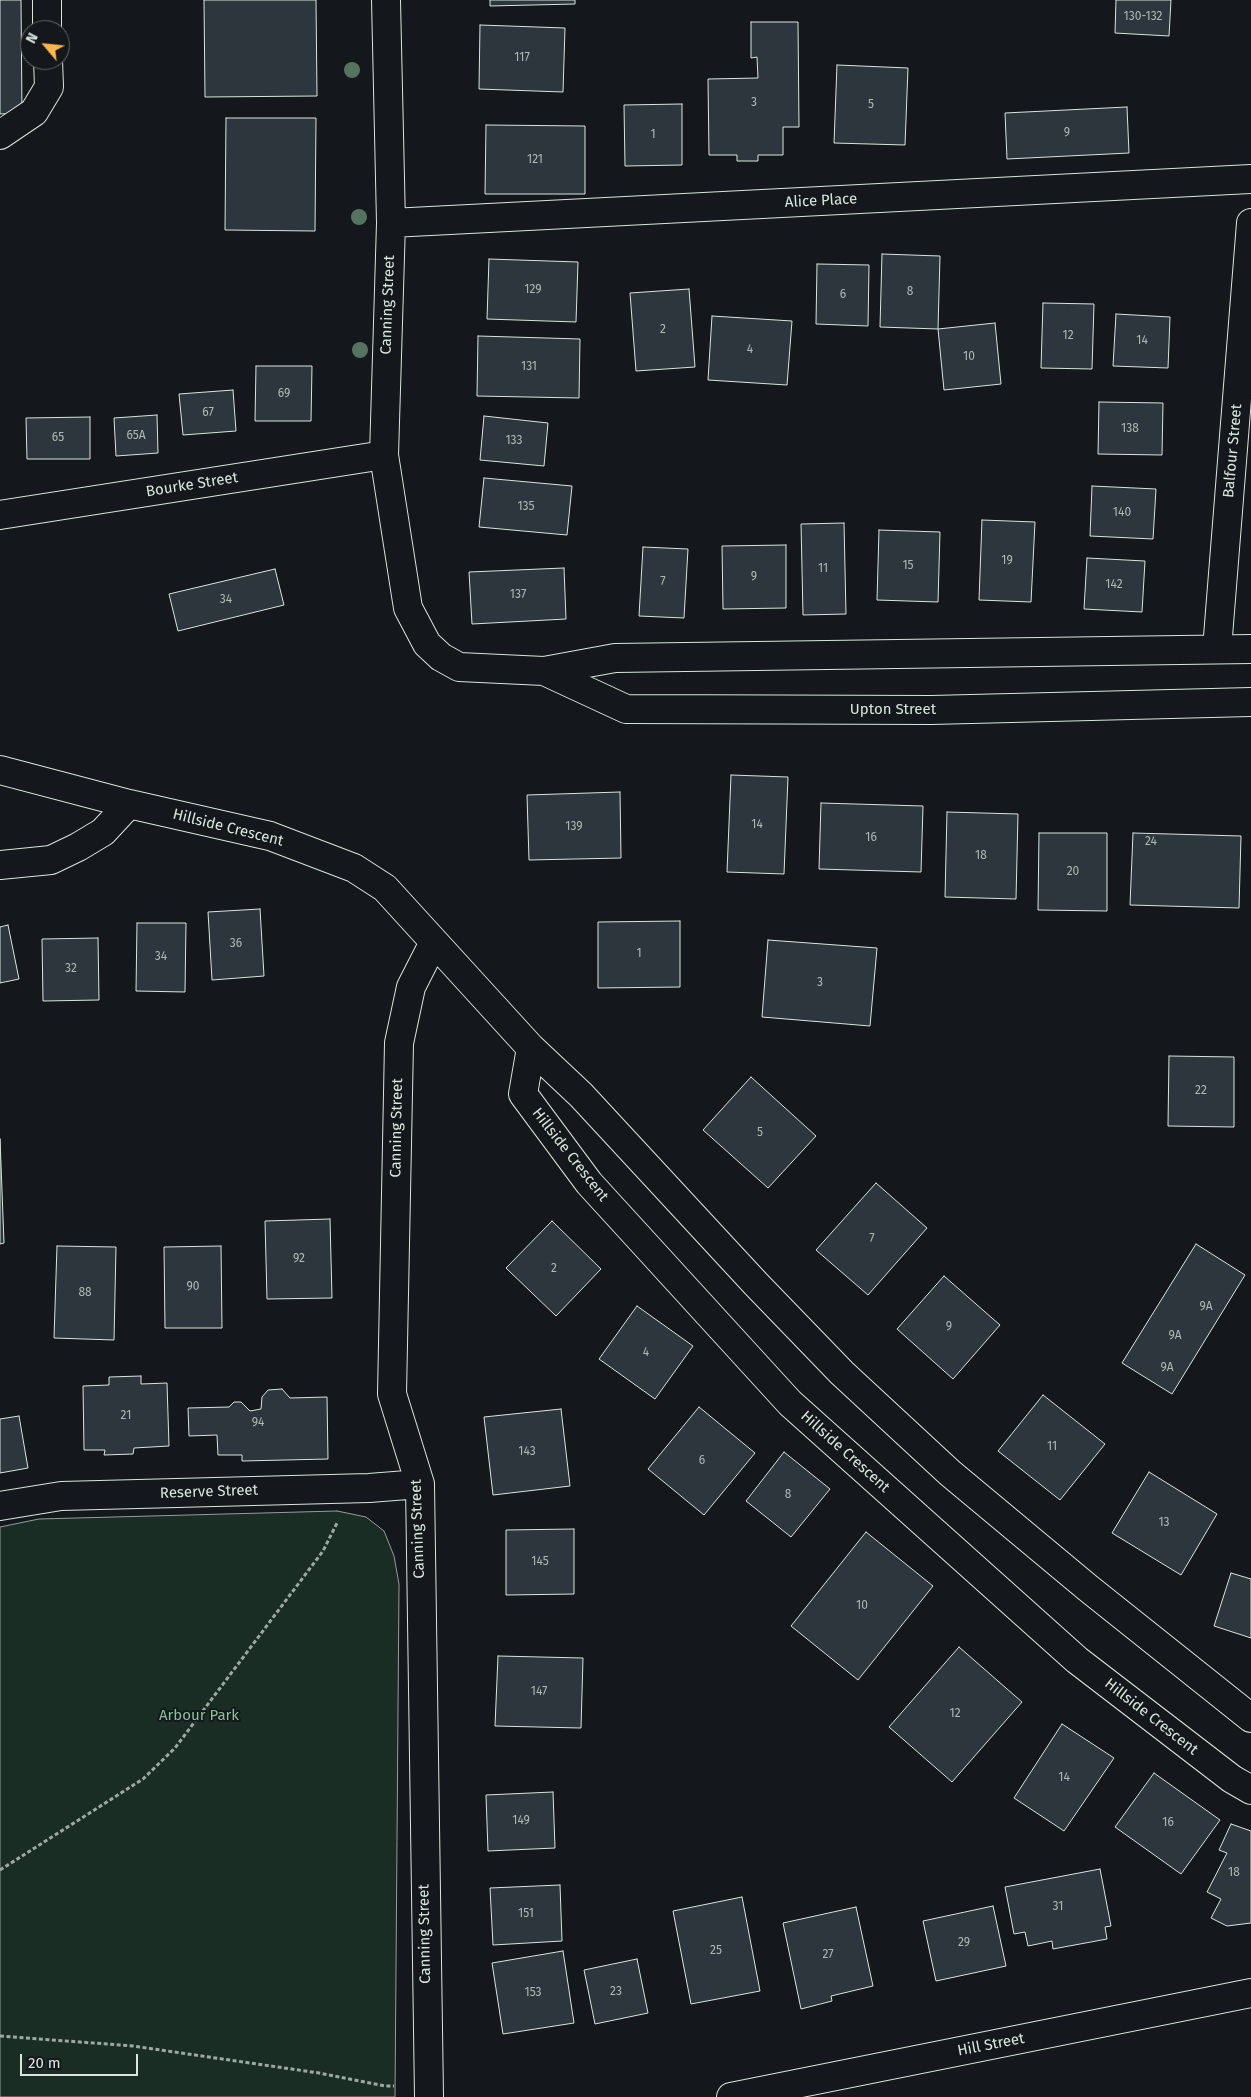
<!DOCTYPE html>
<html>
<head>
<meta charset="utf-8">
<style>
	body { margin:0 }
	#map { position:relative; width:1251px; height:2097px; overflow:hidden; background:#14181c; font-family:"Fira Sans",sans-serif }
	canvas { display:block }
	.north { position:absolute; left:20px; top:20px; width:50px; height:50px; box-sizing:border-box; background:#14181c; border:1px solid #626a69; border-radius:50%; rotate:298deg; font-size:14px; font-weight:700; line-height:20px; text-align:center; color:#d8e6dc }
	.north::after { content:''; display:block; margin:auto; width:18px; height:22px; background:#ffb74d; clip-path:polygon(50% 0,100% 100%,50% 72%,0 100%) }
	.scale { position:absolute; left:20px; top:2054px; width:118px; height:22px; box-sizing:border-box; border:2px solid #d8e6dc; border-top:0; padding-left:6px; font-size:15px; line-height:18px; white-space:nowrap; color:#d8e6dc; -webkit-text-stroke:4px #14181c; paint-order:stroke }
</style>
</head>
<body>
<div id="map">
<canvas width="1251" height="2097"></canvas>
<div class="north">N</div>
<div class="scale">20 m</div>
</div>
<script>
const c = document.querySelector('canvas').getContext('2d');
c.lineJoin = 'round';
function fill(path, color) { c.fillStyle = color; c.fill(path, 'evenodd'); }
const toPath = rows => new Path2D(rows.map(r => 'M' + r).join(''));
function stroke(path, color, width, dash) { c.strokeStyle = color; c.lineWidth = width; c.lineCap = dash ? 'butt' : 'round'; c.setLineDash(dash || []); c.stroke(path); }
function write(font, color, halo, rows, align = 'center') {
  c.font = font + ' "Fira Sans",sans-serif'; c.lineWidth = 4; c.setLineDash([]); c.textBaseline = 'middle'; c.strokeStyle = halo; c.fillStyle = color; for (const [text, x, y, turn = 0] of rows) {
    c.save(); c.translate(x, y); c.rotate((+turn || 0) * Math.PI / 180); c.textAlign = isNaN(turn) ? turn : align; if (halo) c.strokeText(text, 0, 0); c.fillText(text, 0, 0); c.restore();
  }
}
const green = toPath([
	[337,1511,366,1517,384,1531,394,1556,399,1584,395,2097,0,2097,0,1527,39,1519,337,1511]
]);
const building = toPath([
	[0,0,21,0,22,113,0,114,0,0],
	[204,0,316,0,317,96,205,97,204,0],
	[490,0,575,0,575,4,490,6,490,0],
	[1116,0,1171,0,1169,36,1115,33,1116,0],
	[751,22,798,22,799,127,783,127,783,155,758,155,758,161,737,161,737,155,709,155,708,79,758,78,757,57,751,58,751,22],
	[480,25,565,28,563,92,479,89,480,25],
	[837,65,908,68,905,145,834,143,837,65],
	[682,104,682,165,625,166,624,105,682,104],
	[1127,107,1129,153,1007,159,1005,113,1127,107],
	[226,118,316,118,315,231,225,230,226,118],
	[486,125,585,126,585,194,485,194,486,125],
	[882,254,940,256,938,329,880,327,882,254],
	[489,259,578,262,576,322,487,319,489,259],
	[817,264,869,265,868,326,816,324,817,264],
	[689,289,695,367,636,371,630,293,689,289],
	[1043,303,1094,304,1092,369,1041,368,1043,303],
	[1116,314,1170,317,1168,368,1113,366,1116,314],
	[712,316,792,321,787,385,708,380,712,316],
	[995,323,1001,384,944,390,938,329,995,323],
	[478,336,580,339,579,398,477,396,478,336],
	[256,366,312,366,311,421,255,421,256,366],
	[233,390,236,431,183,435,179,394,233,390],
	[1099,402,1163,403,1162,455,1098,454,1099,402],
	[157,415,158,453,116,456,114,418,157,415],
	[484,416,548,423,544,466,480,460,484,416],
	[90,417,90,459,27,459,26,418,90,417],
	[484,478,572,486,567,535,479,527,484,478],
	[1092,486,1156,489,1153,539,1090,536,1092,486],
	[982,520,1035,522,1031,602,979,600,982,520],
	[844,523,846,614,803,615,801,524,844,523],
	[879,530,940,532,938,602,877,600,879,530],
	[786,545,786,608,723,609,722,546,786,545],
	[643,547,688,549,684,618,639,616,643,547],
	[1087,558,1145,561,1142,612,1084,609,1087,558],
	[564,568,566,619,472,624,469,572,564,568],
	[275,569,284,605,178,631,169,594,275,569],
	[731,775,788,777,784,874,727,872,731,775],
	[620,792,621,858,529,860,527,795,620,792],
	[821,803,923,806,921,872,819,869,821,803],
	[947,812,1018,814,1016,899,945,897,947,812],
	[1039,833,1107,833,1107,911,1038,910,1039,833],
	[1133,833,1241,836,1239,908,1130,905,1133,833],
	[260,909,264,976,212,980,208,912,260,909],
	[680,921,680,987,598,988,598,922,680,921],
	[137,923,186,923,185,992,136,991,137,923],
	[8,925,19,979,0,983,0,927,8,925],
	[98,938,99,1000,43,1001,42,939,98,938],
	[768,940,877,948,870,1026,762,1017,768,940],
	[1169,1056,1234,1057,1234,1127,1168,1126,1169,1056],
	[751,1077,816,1136,768,1188,703,1130,751,1077],
	[0,1139,4,1243,0,1244,0,1139],
	[876,1183,927,1228,868,1295,816,1250,876,1183],
	[330,1219,332,1298,267,1299,265,1221,330,1219],
	[552,1221,601,1269,556,1316,506,1268,552,1221],
	[1196,1244,1245,1275,1172,1394,1122,1363,1196,1244],
	[57,1246,116,1247,114,1340,54,1338,57,1246],
	[221,1246,222,1328,165,1328,164,1247,221,1246],
	[944,1276,1000,1325,953,1379,897,1329,944,1276],
	[637,1306,693,1346,655,1399,599,1359,637,1306],
	[141,1376,141,1384,167,1383,169,1446,134,1448,133,1454,104,1455,105,1450,84,1450,83,1386,109,1385,109,1377,141,1376],
	[282,1389,290,1398,327,1397,328,1459,242,1461,242,1455,218,1455,217,1435,189,1436,188,1408,229,1407,234,1402,241,1402,250,1411,261,1409,262,1397,268,1390,282,1389],
	[1043,1395,1105,1444,1060,1500,998,1451,1043,1395],
	[699,1407,755,1453,704,1515,648,1469,699,1407],
	[561,1409,570,1486,493,1495,484,1417,561,1409],
	[19,1416,28,1468,0,1473,0,1419,19,1416],
	[784,1452,830,1489,791,1537,746,1501,784,1452],
	[1149,1472,1217,1514,1181,1575,1112,1533,1149,1472],
	[574,1529,574,1594,506,1595,506,1530,574,1529],
	[866,1532,933,1586,858,1680,791,1626,866,1532],
	[1231,1573,1251,1579,1251,1638,1214,1626,1231,1573],
	[959,1647,1022,1702,952,1782,889,1727,959,1647],
	[498,1656,583,1658,581,1728,495,1726,498,1656],
	[1062,1724,1114,1758,1064,1831,1014,1798,1062,1724],
	[1154,1773,1220,1820,1181,1874,1115,1827,1154,1773],
	[553,1792,555,1848,488,1851,486,1795,553,1792],
	[1231,1824,1251,1831,1251,1923,1227,1926,1211,1918,1221,1899,1207,1892,1227,1853,1219,1850,1231,1824],
	[1100,1869,1111,1926,1105,1927,1107,1939,1053,1949,1052,1941,1028,1946,1025,1932,1014,1934,1005,1887,1100,1869],
	[560,1885,562,1941,493,1945,490,1888,560,1885],
	[742,1897,760,1991,691,2004,673,1911,742,1897],
	[993,1906,1006,1966,936,1981,923,1921,993,1906],
	[856,1907,873,1986,831,1996,832,2001,801,2009,783,1923,856,1907],
	[563,1951,574,2023,503,2034,492,1963,563,1951],
	[637,1959,648,2013,595,2024,584,1970,637,1959]
]);
const path = toPath([
	[0,1870,143,1779,175,1748,323,1551,337,1523],
	[0,2036,133,2046,319,2073,385,2086,394,2086]
]);
const minor = toPath([
	[47,0,47,30],
	[386,0,391,223,384,455,408,608,427,644,441,657,459,667,544,671,615,658,1251,649],
	[0,135,34,112,49,87,48,60],
	[391,223,1251,179],
	[0,515,384,455],
	[1217,649,1251,223],
	[544,671,626,709,931,710,1251,702],
	[0,770,129,804,270,836,354,868,385,888,531,1048,581,1095,756,1284,842,1373,950,1473,1088,1588,1251,1718],
	[0,865,51,860,78,847,103,832,129,804],
	[531,1048,523,1094,589,1183,790,1403,1077,1660,1232,1779,1251,1790],
	[0,1506,61,1496,369,1488,420,1484],
	[429,2097,420,1484,392,1394,399,1043,411,987,434,942],
	[731,2097,1251,1993]
]);
const trees = [
	[352,70],
	[359,217],
	[360,350]
];
const numberNames = [
	["130-132",1143,17],
	["117",522,58],
	["3",754,103],
	["5",871,105],
	["9",1067,133],
	["1",653,135],
	["121",535,160],
	["129",533,290],
	["8",910,292],
	["6",843,295],
	["2",663,330],
	["12",1068,336],
	["14",1142,341],
	["4",750,350],
	["10",969,357],
	["131",529,367],
	["69",284,394],
	["67",208,413],
	["138",1130,429],
	["65A",136,436],
	["65",58,438],
	["133",514,441],
	["135",526,507],
	["140",1122,513],
	["19",1007,561],
	["15",908,566],
	["11",823,569],
	["9",754,577],
	["7",663,582],
	["142",1114,585],
	["137",518,595],
	["34",226,600],
	["14",757,825],
	["139",574,827],
	["16",871,838],
	["24",1151,842],
	["18",981,856],
	["20",1073,872],
	["36",236,944],
	["1",639,954],
	["34",161,957],
	["32",71,969],
	["3",820,983],
	["22",1201,1091],
	["5",760,1133],
	["7",872,1239],
	["92",299,1259],
	["2",554,1269],
	["90",193,1287],
	["88",85,1293],
	["9A",1206,1307],
	["9",949,1327],
	["9A",1175,1336],
	["4",646,1353],
	["9A",1167,1368],
	["21",126,1416],
	["94",258,1423],
	["11",1052,1447],
	["143",527,1452],
	["6",702,1461],
	["8",788,1495],
	["13",1164,1523],
	["145",540,1562],
	["10",862,1606],
	["147",539,1692],
	["12",955,1714],
	["14",1064,1778],
	["149",521,1821],
	["16",1168,1823],
	["18",1234,1873],
	["31",1058,1907],
	["151",526,1914],
	["29",964,1943],
	["25",716,1951],
	["27",828,1955],
	["23",616,1992],
	["153",533,1993]
];
const streetNames = [
	["Alice Place",821,201,-3],
	["Canning Street",388,305,-88],
	["Balfour Street",1233,451,-85],
	["Bourke Street",192,485,-9],
	["Upton Street",893,710],
	["Hillside Crescent",228,828,14],
	["Canning Street",397,1128,-89],
	["Hillside Crescent",570,1155,52],
	["Hillside Crescent",845,1452,42],
	["Reserve Street",209,1492,-2],
	["Canning Street",418,1529,-92],
	["Hillside Crescent",1151,1717,38],
	["Canning Street",425,1934,-91],
	["Hill Street",991,2045,-11]
];
const parkNames = [
	["Arbour Park",199,1716]
];
fill(green, '#1a2d24');
stroke(green, '#939e99', 1);
fill(building, '#2c363c');
stroke(building, '#d8e6dc', 1);
stroke(minor, '#d8e6dc', 30);
stroke(path, '#9da8a2', 3, [4, 2.5]);
stroke(minor, '#14181c', 28);
c.fillStyle = '#55745f';
for (const [x, y] of trees) { c.beginPath(); c.arc(x, y, 8, 0, 2 * Math.PI); c.fill(); }
write('12px', '#adbab4', null, numberNames);
write('15px', '#d8e6dc', '#14181c', streetNames);
write('15px', '#8ac095', '#14181c', parkNames);
</script>
</body>
</html>
